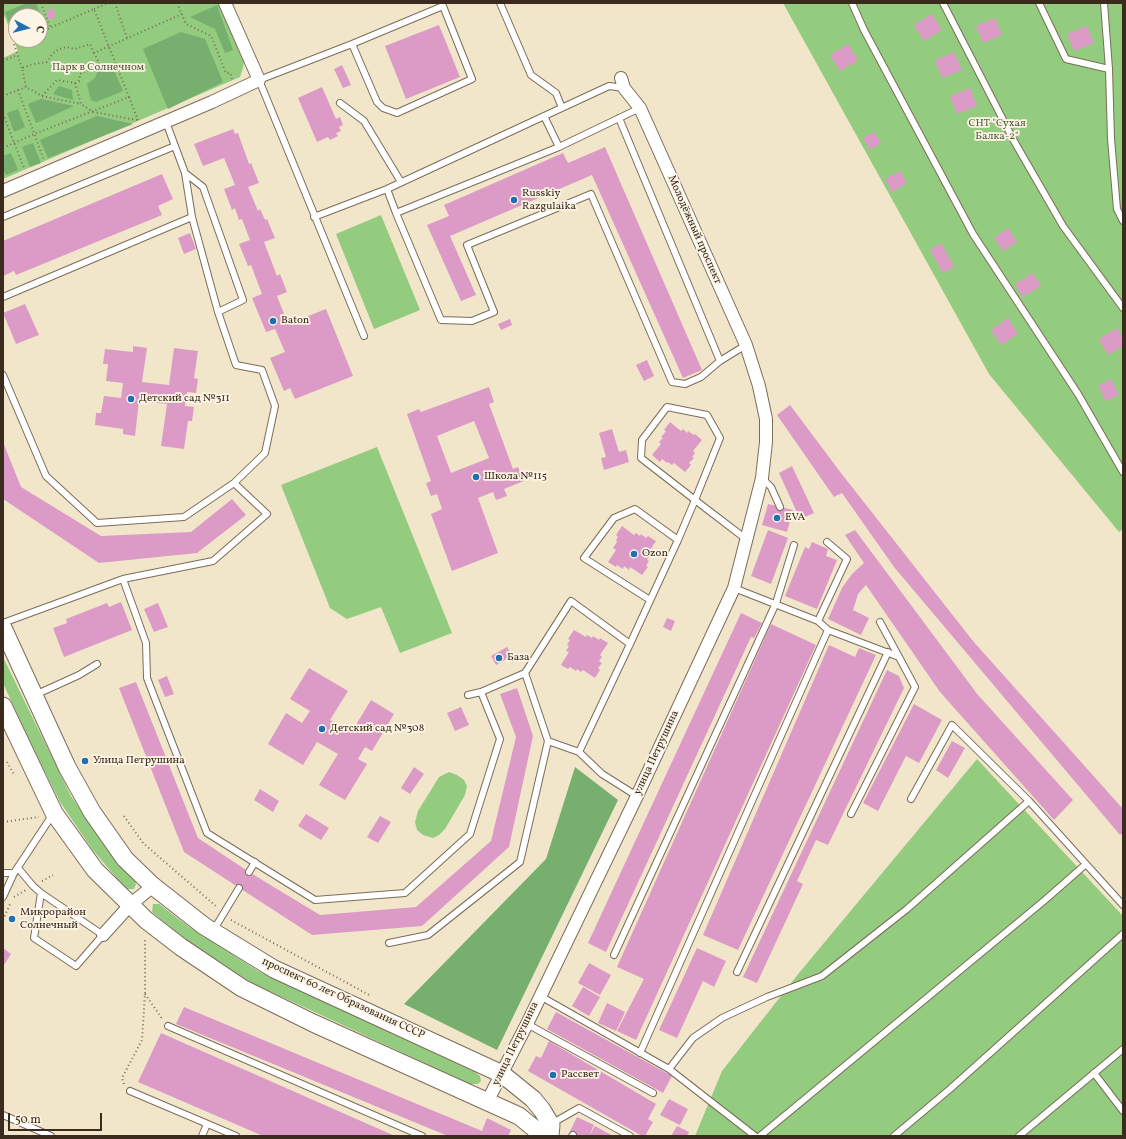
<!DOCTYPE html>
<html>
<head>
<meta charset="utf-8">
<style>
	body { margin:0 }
	#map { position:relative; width:1126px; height:1139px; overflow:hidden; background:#f2e6ca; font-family:Vollkorn,serif }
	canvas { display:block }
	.frame { position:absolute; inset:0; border:4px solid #3b2a1e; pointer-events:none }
	.north { position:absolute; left:8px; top:8px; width:40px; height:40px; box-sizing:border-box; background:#fcf5e5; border:1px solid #afa495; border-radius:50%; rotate:97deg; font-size:11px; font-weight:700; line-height:16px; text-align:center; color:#3b2a1e }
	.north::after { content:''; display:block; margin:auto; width:14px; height:18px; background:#1f6fb2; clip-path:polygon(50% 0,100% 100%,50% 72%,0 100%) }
	.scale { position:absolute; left:8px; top:1113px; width:94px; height:18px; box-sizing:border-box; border:2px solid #3b2a1e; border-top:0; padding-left:5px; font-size:12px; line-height:14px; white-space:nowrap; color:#3b2a1e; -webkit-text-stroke:3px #fcf5e5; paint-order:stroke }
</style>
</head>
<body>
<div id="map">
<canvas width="1126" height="1139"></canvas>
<div class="frame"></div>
<div class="north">С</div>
<div class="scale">50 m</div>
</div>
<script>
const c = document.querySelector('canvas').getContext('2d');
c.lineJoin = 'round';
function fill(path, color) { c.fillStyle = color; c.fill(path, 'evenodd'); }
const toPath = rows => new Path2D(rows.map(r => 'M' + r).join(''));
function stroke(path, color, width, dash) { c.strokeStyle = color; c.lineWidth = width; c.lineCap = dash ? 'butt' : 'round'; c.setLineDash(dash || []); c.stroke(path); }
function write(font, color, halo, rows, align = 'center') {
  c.font = font + ' Vollkorn,serif'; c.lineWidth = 3.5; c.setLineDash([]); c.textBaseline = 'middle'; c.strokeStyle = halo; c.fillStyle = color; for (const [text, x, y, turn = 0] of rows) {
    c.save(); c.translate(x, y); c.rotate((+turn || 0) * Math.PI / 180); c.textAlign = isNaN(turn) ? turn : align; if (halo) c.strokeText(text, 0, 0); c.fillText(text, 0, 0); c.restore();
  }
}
const green = toPath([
	[3,3,220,3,244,60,243,68,240,77,3,179,3,58,18,51,3,12],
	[16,16,40,16,40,40,16,40],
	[783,3,1123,3,1123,529,1119,532,989,374],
	[381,215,420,310,374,329,336,234],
	[377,447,452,633,400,653,381,607,347,619,330,608,281,485],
	[3,657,71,796,102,841,135,880,136,884,134,889,126,889,92,849,60,802,26,734,3,683],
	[977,759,1123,916,1123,1136,695,1136,722,1071,799,973],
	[449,772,457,775,464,780,467,786,465,795,445,829,439,835,433,838,423,835,417,830,415,822,418,811,439,777],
	[153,904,159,904,189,927,258,971,475,1072,480,1076,481,1081,478,1084,470,1084,252,983,184,938,152,912]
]);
const forest = toPath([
	[27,3,36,3,44,24,40,26,40,16,16,16,16,36,14,36,5,12],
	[217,5,233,50,225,53,215,29,190,17],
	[181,32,205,39,223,82,168,109,143,49],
	[111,63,123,91,96,102,91,100,87,84,95,78,98,69],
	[59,86,72,90,73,100,53,94],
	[41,99,74,106,36,123,28,104],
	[18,109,25,127,14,132,7,113],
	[97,116,133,124,48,158,40,140],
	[33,143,41,163,30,167,22,147],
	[11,153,18,170,6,175,3,169,3,156],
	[575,767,618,800,497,1050,404,1004,546,859]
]);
const building = toPath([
	[53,8,56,17,49,20,46,11],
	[932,14,942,30,924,41,914,25],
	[995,18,1002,35,983,43,976,26],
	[439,25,460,77,406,99,385,46],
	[1087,26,1094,43,1074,51,1067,34],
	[848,44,858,60,840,71,830,55],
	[954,52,962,70,942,78,935,60],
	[342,65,351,85,343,88,334,69],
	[322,87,336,119,340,117,343,125,339,127,341,131,336,133,338,136,330,140,328,137,317,142,298,98],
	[970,88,977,106,957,114,950,96],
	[233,129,235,134,238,133,249,164,251,163,259,183,248,187,258,211,260,209,265,220,267,219,275,238,264,242,277,276,280,274,287,292,277,296,288,324,326,309,353,376,295,399,290,388,284,391,270,358,285,352,275,329,266,332,252,298,262,294,251,265,248,266,239,244,250,240,242,219,239,220,235,208,232,210,224,189,235,185,224,158,203,166,194,144],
	[874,132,881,143,870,150,863,138],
	[605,147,702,370,683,378,592,175,450,236,476,295,461,301,427,225,449,216,444,205,563,153,568,163],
	[900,171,907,183,892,192,885,179],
	[162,174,173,199,158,206,162,215,16,275,14,271,3,276,3,241],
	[1008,228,1017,242,1003,251,994,238],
	[190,233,196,249,184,254,178,238],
	[941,243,954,267,943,273,930,250],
	[1033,273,1041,286,1022,297,1015,284],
	[25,304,39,335,16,344,3,313],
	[1008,318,1018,334,1001,345,991,330],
	[510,319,512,325,501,330,498,324],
	[1117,328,1123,339,1123,346,1108,355,1099,339],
	[133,346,147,348,142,382,169,385,174,348,198,351,194,378,198,379,196,393,187,392,185,406,194,407,192,421,188,421,184,449,161,446,167,404,139,401,135,436,123,434,123,429,95,425,96,413,101,413,104,396,121,398,123,383,106,381,108,364,103,364,105,349,133,352],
	[647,360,654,376,644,381,636,365],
	[1111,379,1119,395,1106,401,1098,386],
	[489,387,494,402,489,404,513,469,518,467,524,481,504,489,507,496,496,500,493,492,478,498,498,553,452,571,431,514,442,509,437,494,431,496,426,483,431,481,407,414,419,409,421,412],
	[474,421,489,458,451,473,437,436],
	[790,405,841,473,973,641,1123,809,1123,833,1120,835,894,567,842,493,834,497,777,415],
	[670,422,681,431,683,429,687,433,688,431,694,435,695,434,702,440,693,451,695,453,692,457,694,458,689,463,691,465,685,472,674,463,672,465,668,462,667,463,662,459,660,462,652,455,661,444,659,442,663,438,661,437,666,431,664,430],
	[612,429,619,452,626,450,629,462,604,470,601,458,606,457,599,433],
	[3,442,21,487,101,536,191,532,232,499,246,515,197,553,99,563,3,499],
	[792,466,814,513,800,519,779,473],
	[768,504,793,510,787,532,762,525],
	[622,526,634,535,636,533,640,536,641,534,646,538,648,536,656,541,648,553,650,555,647,560,649,561,646,566,648,567,642,575,630,567,629,570,624,566,623,569,617,565,616,567,608,562,616,550,613,548,617,542,616,540,618,537,616,535],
	[768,530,788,538,771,584,751,576],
	[855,530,978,695,1073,800,1054,820,940,692,866,585,858,594,853,610,869,618,861,635,828,619,842,588,852,574,864,563,845,535],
	[812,542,828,549,826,556,837,560,817,609,785,596,805,547,809,549],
	[121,602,132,630,64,657,53,628,67,623,66,619,107,603,109,607],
	[158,603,168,627,154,632,144,609],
	[741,613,762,623,754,638,751,637,606,952,588,943],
	[667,618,675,621,671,631,663,627],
	[771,624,816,645,636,1040,617,1031,644,979,617,967],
	[574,630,586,637,587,635,592,638,593,636,599,640,600,638,608,643,600,655,602,657,599,661,602,663,598,668,600,670,595,678,583,670,581,672,577,669,576,671,570,667,568,669,561,665,569,652,566,651,569,646,567,645,570,640,568,639],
	[829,645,855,657,859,648,876,655,738,950,703,935],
	[507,647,512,656,496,665,491,656],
	[309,668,348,691,330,720,351,733,371,700,394,714,372,751,365,747,358,759,367,764,345,800,319,785,338,754,317,742,303,765,268,744,286,713,302,723,310,711,290,699],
	[887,670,899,676,904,688,828,845,816,840,797,881,803,884,757,983,743,977],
	[167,676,174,694,165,697,158,680],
	[136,682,198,838,249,872,320,915,416,907,491,841,516,737,500,694,517,688,533,736,509,847,422,926,312,935,184,852,119,688],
	[914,704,942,720,919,763,906,756,878,811,863,803],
	[461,707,469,725,455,731,447,713],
	[952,741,965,748,948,778,936,770],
	[414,767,424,774,410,794,401,788],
	[260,789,279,801,273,812,254,800],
	[306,814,329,828,321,840,298,826],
	[380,816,391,822,378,843,367,837],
	[3,948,11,954,4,965,3,965],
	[697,948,726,961,714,987,703,981,677,1038,659,1030],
	[589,963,611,975,600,995,578,983],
	[583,987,600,997,589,1016,572,1006],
	[607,1003,625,1012,616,1031,598,1023],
	[184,1007,482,1131,487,1118,511,1130,508,1136,448,1136,176,1024],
	[556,1012,672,1076,663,1093,547,1029],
	[161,1033,395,1136,263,1136,138,1082],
	[549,1041,656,1104,648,1119,653,1122,645,1136,642,1136,528,1071,536,1056,541,1058],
	[669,1099,688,1109,680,1125,660,1115],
	[577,1117,594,1125,589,1136,575,1136,569,1133],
	[595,1126,613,1136,589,1136],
	[677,1126,689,1132,687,1136,671,1136]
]);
const path = toPath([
	[41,3,50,27],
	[115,3,127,38],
	[177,3,186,24,211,36,226,73,230,73,232,79],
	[94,9,108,3],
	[94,53,90,44,75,49,67,47,59,49,52,54,47,62,33,64,22,68,26,87,42,96,57,80,75,83,79,81,80,74,99,63,94,53,182,14],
	[3,61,17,55],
	[22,68,14,44,22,40],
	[75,83,81,104,93,112,137,120],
	[18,90,44,160],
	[3,96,26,87],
	[42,96,81,104],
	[129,97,138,120],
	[3,114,24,168],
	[3,148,34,134,129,97,94,9,40,32],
	[7,762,15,776],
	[124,816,143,843,217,907],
	[3,822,39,817],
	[42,881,53,875],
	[14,897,26,890],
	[3,920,11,902],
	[231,920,371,996],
	[145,994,163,1020],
	[124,1084,122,1078,142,1040,145,993,145,938]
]);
const service = toPath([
	[500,3,531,75,556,93,562,108],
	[852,3,864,30,973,234,1078,394,1123,472],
	[943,3,1014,141,1063,226,1123,308],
	[1039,3,1066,59,1109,69],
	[1104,3,1109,69,1111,139,1117,209,1123,221],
	[352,44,377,102,383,108,397,113,472,79,443,6,352,44,259,80,364,336],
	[340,103,364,121,401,182],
	[544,116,559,147],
	[619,118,720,361],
	[185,173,192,217,218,312],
	[387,189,396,213,441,320,472,321,494,312,467,245,591,194,672,382,685,384,701,377,720,361,746,345],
	[396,213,559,147,640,108],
	[3,217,175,146],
	[314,217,387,189,609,86,624,88],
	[3,297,192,217],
	[3,375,46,476,97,523,184,517,234,483,265,453,275,406,262,370,236,365,218,312,243,300,203,187,185,173,166,122],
	[762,478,771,487,780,507],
	[123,579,146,643,147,678,207,833,315,900,405,893,470,834,500,739,481,692,468,695],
	[734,588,818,621,828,630,899,657,915,687,851,814],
	[650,600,584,558,614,518,635,509,678,540],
	[818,621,847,559,827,542],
	[880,622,899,657],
	[3,623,123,579,213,561,267,514,234,483],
	[525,673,571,601,630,644],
	[481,692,525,673,548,741,579,752,602,774,637,796],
	[35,695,79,675,97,664],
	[579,752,630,644,678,540,695,500,720,438,707,415,667,407,642,440,641,458,695,500,746,539],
	[911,799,952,725,1029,801],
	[18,868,33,886,41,893,103,935,76,966,34,938,41,893],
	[249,872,255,862],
	[3,873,14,873],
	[3,897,14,873,53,814],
	[213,931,239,888],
	[389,943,428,935,520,862,548,741],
	[614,955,776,603,794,545],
	[737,972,888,652],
	[540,996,669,1069,755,1136],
	[527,1024,653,1093],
	[168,1026,422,1136],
	[640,1053,828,630],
	[669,1069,693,1038,722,1018,767,997,822,976,907,909,1029,801,1123,905],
	[1094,1073,1123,1111],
	[130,1091,236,1136],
	[3,1115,51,1136],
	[551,1124,579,1108,630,1136],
	[202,1136,207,1124],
	[572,1136,573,1135],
	[760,1136,1045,900,1086,864],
	[894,1136,950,1089,1123,934],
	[1019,1136,1123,1049]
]);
const minor = toPath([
	[3,191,212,102,259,80,225,3],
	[103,935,130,905,153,886],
	[487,1102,527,1024,637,796,734,588,762,478,766,442,766,419,759,386,746,345,640,108,624,88,621,78]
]);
const secondary = toPath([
	[3,628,67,767,92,812,125,859,153,886,204,926,274,969,502,1074,533,1099,542,1110,551,1125,550,1136],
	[3,706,54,813,95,870,146,920,181,947,242,988,313,1023,519,1116,535,1129,539,1136]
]);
const markers = [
	[514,200,4,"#1f6fb2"],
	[273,321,4,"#1f6fb2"],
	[131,399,4,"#1f6fb2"],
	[476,477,4,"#1f6fb2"],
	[777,518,4,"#1f6fb2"],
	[634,554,4,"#1f6fb2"],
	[499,658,4,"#1f6fb2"],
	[322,729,4,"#1f6fb2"],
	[85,761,4,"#1f6fb2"],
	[12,919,4,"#1f6fb2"],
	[553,1075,4,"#1f6fb2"]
];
const parkNames = [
	["Парк в Солнечном",98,68],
	["СНТ \"Сухая",997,124],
	["Балка-2\"",997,137]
];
const poiNames = [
	["Russkiy",522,194],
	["Razgulaika",522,207],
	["Baton",281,321],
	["Детский сад №311",139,399],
	["Школа №115",484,477],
	["EVA",785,518],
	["Ozon",642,554],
	["База",507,658],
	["Детский сад №308",330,729],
	["Улица Петрушина",93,761],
	["Микрорайон",20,913],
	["Солнечный",20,926],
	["Рассвет",561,1075]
];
const streetNames = [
	["Молодёжный проспект",694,230,66],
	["улица Петрушина",657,753,-65],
	["проспект 60 лет Образования СССР",343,999,25],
	["улица Петрушина",516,1044,-64]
];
fill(green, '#93cb7f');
fill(forest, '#76af6e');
fill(building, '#dc9bc6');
stroke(service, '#7b6c5a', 8);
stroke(minor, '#7b6c5a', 14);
stroke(secondary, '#7b6c5a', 19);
stroke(path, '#7b6c5a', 2, [1, 3]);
stroke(service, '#fff', 6);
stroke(minor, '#fff', 12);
stroke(secondary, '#fff', 17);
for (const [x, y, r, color] of markers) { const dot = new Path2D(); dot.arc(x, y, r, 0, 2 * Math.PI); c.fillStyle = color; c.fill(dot); stroke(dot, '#fcf5e5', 1.5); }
write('11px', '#555a3b', '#fcf5e5', parkNames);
write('11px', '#3b2a1e', '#fcf5e5', poiNames, 'left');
write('11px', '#3b2a1e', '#fcf5e5', streetNames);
</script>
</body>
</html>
